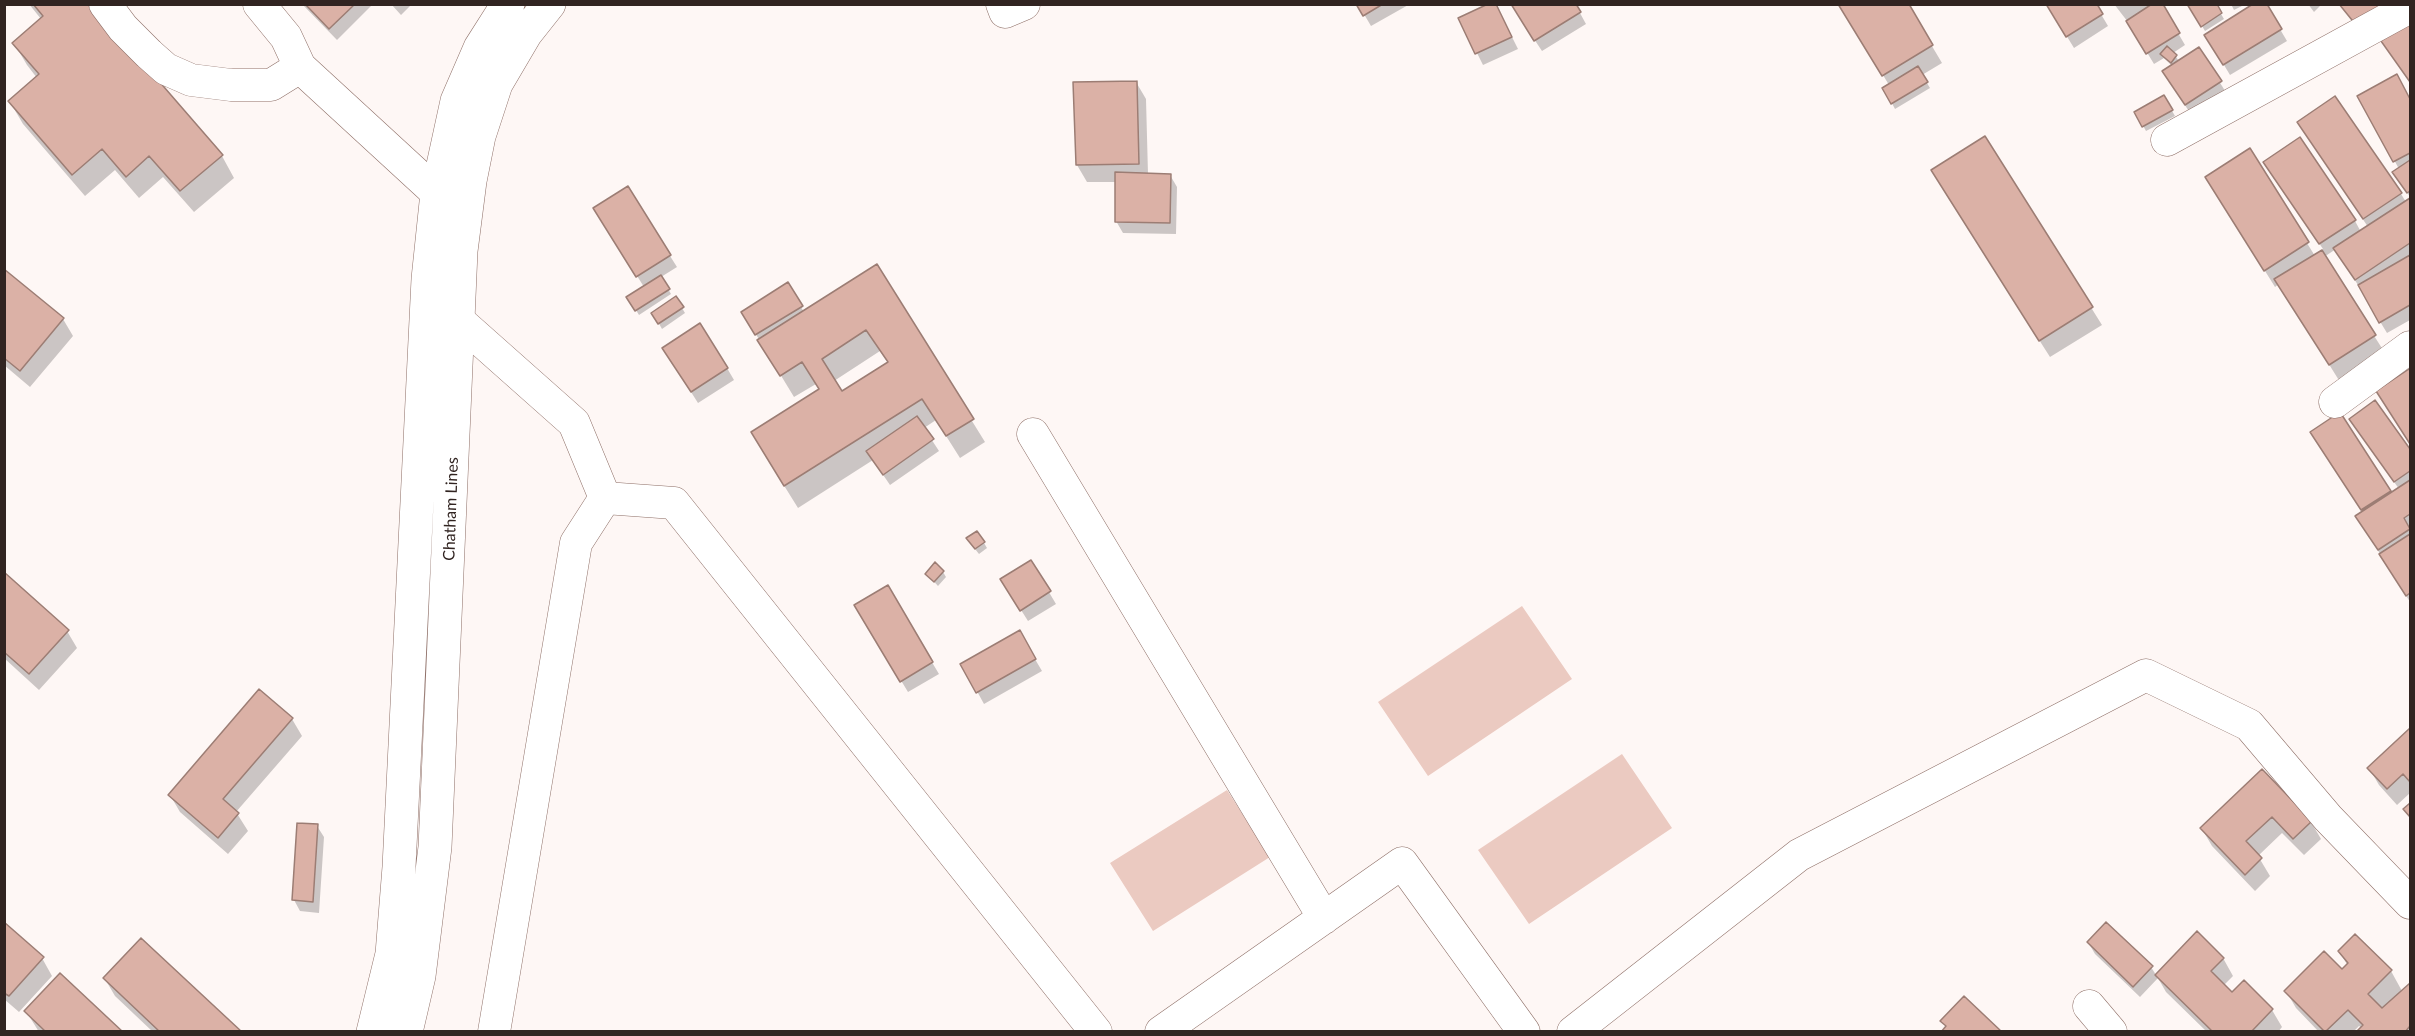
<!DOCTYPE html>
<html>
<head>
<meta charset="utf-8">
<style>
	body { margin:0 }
	#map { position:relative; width:2415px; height:1036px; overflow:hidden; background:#fef7f5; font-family:Lato,sans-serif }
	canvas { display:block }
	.frame { position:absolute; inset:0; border:6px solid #312421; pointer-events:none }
</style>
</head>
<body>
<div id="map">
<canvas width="2415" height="1036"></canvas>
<div class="frame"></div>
</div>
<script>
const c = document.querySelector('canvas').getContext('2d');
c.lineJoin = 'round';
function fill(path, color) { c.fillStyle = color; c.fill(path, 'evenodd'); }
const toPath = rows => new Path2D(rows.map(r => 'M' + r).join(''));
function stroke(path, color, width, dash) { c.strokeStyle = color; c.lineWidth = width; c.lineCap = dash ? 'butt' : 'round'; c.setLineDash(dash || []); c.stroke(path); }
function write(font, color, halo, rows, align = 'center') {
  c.font = font + ' Lato,sans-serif'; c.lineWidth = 4.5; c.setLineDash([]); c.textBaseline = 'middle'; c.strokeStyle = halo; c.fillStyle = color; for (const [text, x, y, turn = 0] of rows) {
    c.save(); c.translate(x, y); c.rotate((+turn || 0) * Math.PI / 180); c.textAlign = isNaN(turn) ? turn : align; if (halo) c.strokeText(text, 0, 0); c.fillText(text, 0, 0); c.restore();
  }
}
const green = toPath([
	[1522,606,1572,679,1428,776,1378,702],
	[1622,754,1672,828,1529,924,1478,850],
	[1227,790,1270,857,1153,931,1110,863]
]);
const shadow = toPath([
	[29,4,90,4,222,156,234,178,194,212,163,177,139,198,115,170,85,196,23,124,10,102,37,78,27,65,14,43,41,19],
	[302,4,373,4,337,40],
	[391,4,412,4,401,15],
	[1358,4,1410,4,1371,26],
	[1575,4,1586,24,1542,51,1518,15],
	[1840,4,1907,4,1942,63,1922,75,1930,88,1895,109,1884,88,1889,85],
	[2047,4,2095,4,2108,26,2074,48],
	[2114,4,2161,4,2185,45,2173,53,2179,61,2199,49,2227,94,2192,116,2170,82,2172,66,2164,58,2154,64,2131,26],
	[2189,4,2215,4,2224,19,2205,31],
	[2231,4,2246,4,2234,10],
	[2265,4,2287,41,2230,75,2206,35],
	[2308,4,2322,4,2314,12],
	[1501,15,1518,49,1483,65,1460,19],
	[2410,22,2410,83,2383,41],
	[2397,76,2410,101,2410,197,2394,172,2399,169,2360,97],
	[1136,82,1146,99,1148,174,1170,175,1177,187,1176,234,1123,233,1116,221,1117,182,1087,182,1077,165],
	[2164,97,2175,116,2146,131,2136,113],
	[2299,123,2401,194,2406,202,2409,200,2410,202,2410,320,2387,333,2336,249,2324,257,2385,353,2340,382,2279,284,2275,287,2217,194,2249,150,2315,256,2323,249,2272,174,2355,221,2361,232,2368,227],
	[1985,138,2102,325,2050,357,1942,188],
	[627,188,677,267,661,277,671,294,639,315,628,297,644,287,602,220],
	[876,266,985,442,960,458,936,420,924,428,939,451,890,485,873,460,798,508,765,455,820,390,816,384,794,397,743,313,787,284,804,312],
	[880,351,888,363,842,393,834,381],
	[4,271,63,319,73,336,30,387,4,365],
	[676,298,685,313,662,329,653,313],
	[670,359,727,368,734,380,698,403],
	[2409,371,2410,374,2410,443,2384,402],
	[2375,402,2410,452,2410,602,2364,528,2363,512,2319,443,2340,414,2391,494,2399,489,2351,420],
	[984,543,987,548,979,554,971,544],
	[1031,562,1056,604,1028,621,1009,591],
	[943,572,946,577,938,586,927,574],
	[4,574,67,631,77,648,39,690,4,658],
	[887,587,939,674,908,692,856,606],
	[1019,632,1042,671,984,704,962,664],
	[292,719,302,736,236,812,248,831,228,854,180,812,170,795],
	[2410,730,2410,793,2397,805,2379,785,2369,768],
	[2262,771,2311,822,2321,839,2304,855,2282,833,2258,856,2270,876,2255,891,2212,846,2202,829],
	[317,826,324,837,319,913,300,911,294,900],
	[4,924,42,958,52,976,19,1012,4,999],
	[2355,936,2391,971,2402,991,2410,985,2410,1032,2358,1032,2362,1028,2359,1026,2353,1032,2319,1032,2296,1008,2286,991,2342,971,2348,966,2339,951],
	[2088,942,2151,967,2156,975,2223,958,2233,976,2223,986,2232,994,2244,982,2272,1010,2282,1027,2278,1032,2207,1032,2166,992,2158,978,2140,997,2095,954],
	[105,979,240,1032,153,1032,115,996],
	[26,1011,121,1032,39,1032]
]);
const building = toPath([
	[33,4,92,4,223,155,180,191,149,156,126,177,102,149,72,175,8,101,39,74,12,43,43,16,33,4],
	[305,4,355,4,329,29,305,4],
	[1356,4,1383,4,1363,16,1356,4],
	[1488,4,1496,4,1512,37,1475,54,1458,18,1488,4],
	[1511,4,1576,4,1581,12,1534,41,1511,4],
	[1838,4,1909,4,1933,45,1882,76,1838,4],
	[2046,4,2097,4,2103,14,2066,37,2046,4],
	[2152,4,2163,4,2180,33,2146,54,2126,21,2152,4],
	[2187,4,2217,4,2222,13,2201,27,2187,4],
	[2253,4,2267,4,2282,29,2223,65,2204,35,2253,4],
	[2339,4,2382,4,2356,25,2339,4],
	[2410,20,2410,82,2381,41,2410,20],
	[2167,46,2177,55,2171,63,2160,54,2167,46],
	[2199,47,2222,81,2185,105,2162,71,2199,47],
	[1918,66,1928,82,1891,104,1882,88,1918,66],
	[2397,74,2410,99,2410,153,2393,162,2357,96,2397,74],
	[1137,81,1139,164,1076,165,1073,82,1137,81],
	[2164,95,2173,110,2142,127,2134,112,2164,95],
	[2335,96,2402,193,2363,219,2297,122,2335,96],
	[1985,136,2093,307,2039,341,1931,170,1985,136],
	[2300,137,2356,220,2319,244,2263,162,2300,137],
	[2250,148,2309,242,2264,271,2205,177,2250,148],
	[2410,160,2410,191,2407,193,2392,172,2410,160],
	[1115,172,1171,174,1170,223,1115,222,1115,172],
	[628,186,671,255,636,277,593,208,628,186],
	[2410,198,2410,243,2355,280,2333,248,2410,198],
	[2322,250,2376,335,2329,365,2274,279,2322,250],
	[2410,255,2410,305,2379,323,2358,285,2410,255],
	[877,264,974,419,946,436,922,399,784,486,751,432,819,389,802,362,780,376,757,340,877,264],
	[866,330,888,362,842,391,822,359,866,330],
	[4,269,64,318,20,371,4,358,4,269],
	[661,275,670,289,635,311,626,297,661,275],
	[788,282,803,306,755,335,741,312,788,282],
	[676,296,684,307,658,324,651,313,676,296],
	[700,323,728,368,691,392,662,348,700,323],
	[2409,369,2410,371,2410,444,2376,391,2409,369],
	[2375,400,2410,449,2410,471,2394,482,2349,419,2375,400],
	[2340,412,2391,491,2361,510,2310,432,2340,412],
	[917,416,934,439,883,475,866,451,917,416],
	[2410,480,2410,514,2404,518,2410,529,2378,550,2355,516,2410,480],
	[977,531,985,542,975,549,966,538,977,531],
	[2410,534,2410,593,2406,596,2379,554,2410,534],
	[1031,560,1051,591,1020,611,1000,579,1031,560],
	[935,562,944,571,934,582,925,574,935,562],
	[4,572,69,630,29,674,4,652,4,572],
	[888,585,933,662,900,682,854,605,888,585],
	[1020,630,1036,659,976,693,960,664,1020,630],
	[259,689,293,718,223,799,239,813,218,838,168,795,259,689],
	[2410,728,2410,782,2403,774,2387,789,2367,768,2410,728],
	[2262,769,2312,821,2293,839,2272,817,2246,841,2262,858,2245,875,2200,828,2262,769],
	[2410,803,2410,817,2403,809,2410,803],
	[297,823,318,824,313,902,292,900,297,823],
	[4,922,44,957,9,996,4,993,4,922],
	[2106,922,2153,966,2133,987,2087,942,2106,922],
	[2197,931,2224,958,2211,971,2232,992,2244,980,2273,1009,2251,1032,2213,1032,2155,975,2197,931],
	[2355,934,2392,970,2368,994,2382,1008,2410,983,2410,1026,2405,1032,2356,1032,2363,1025,2348,1010,2325,1032,2284,991,2324,951,2342,969,2348,963,2338,951,2355,934],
	[141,938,242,1032,160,1032,103,978,141,938],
	[60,973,123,1032,46,1032,24,1011,60,973],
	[1964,996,2002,1032,1941,1032,1946,1026,1940,1021,1964,996]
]);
const minor = toPath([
	[105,4,123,28,149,54,166,69,191,80,231,85,271,85,300,67],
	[259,4,286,37,300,67,437,193],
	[1002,4,1005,12,1024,4],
	[2167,140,2410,7],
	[458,320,574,423,605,498],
	[2335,402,2410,347],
	[1033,434,1324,918],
	[2089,1006,2111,1032],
	[494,1032,576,543,605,498,674,503,1096,1032],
	[1161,1032,1402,863,1524,1032],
	[1573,1032,1799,855,2146,675,2249,725,2328,818,2410,903]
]);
const highway = toPath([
	[373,1032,392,954,399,867,428,279,437,193,457,101,480,48,508,4],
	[406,1032,419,976,435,847,461,251,470,181,479,136,496,84,526,33,549,4]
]);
const streetNames = [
	["Chatham Lines",451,509,-88]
];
fill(green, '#ebcac1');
fill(shadow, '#0003');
fill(building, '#dbb1a6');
stroke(building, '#9c7d74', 1.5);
stroke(minor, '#8e6f67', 33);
stroke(highway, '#8e6f67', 34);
stroke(minor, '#fff', 32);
stroke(highway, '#fff', 33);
write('16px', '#312421', '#fff', streetNames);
</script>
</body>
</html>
